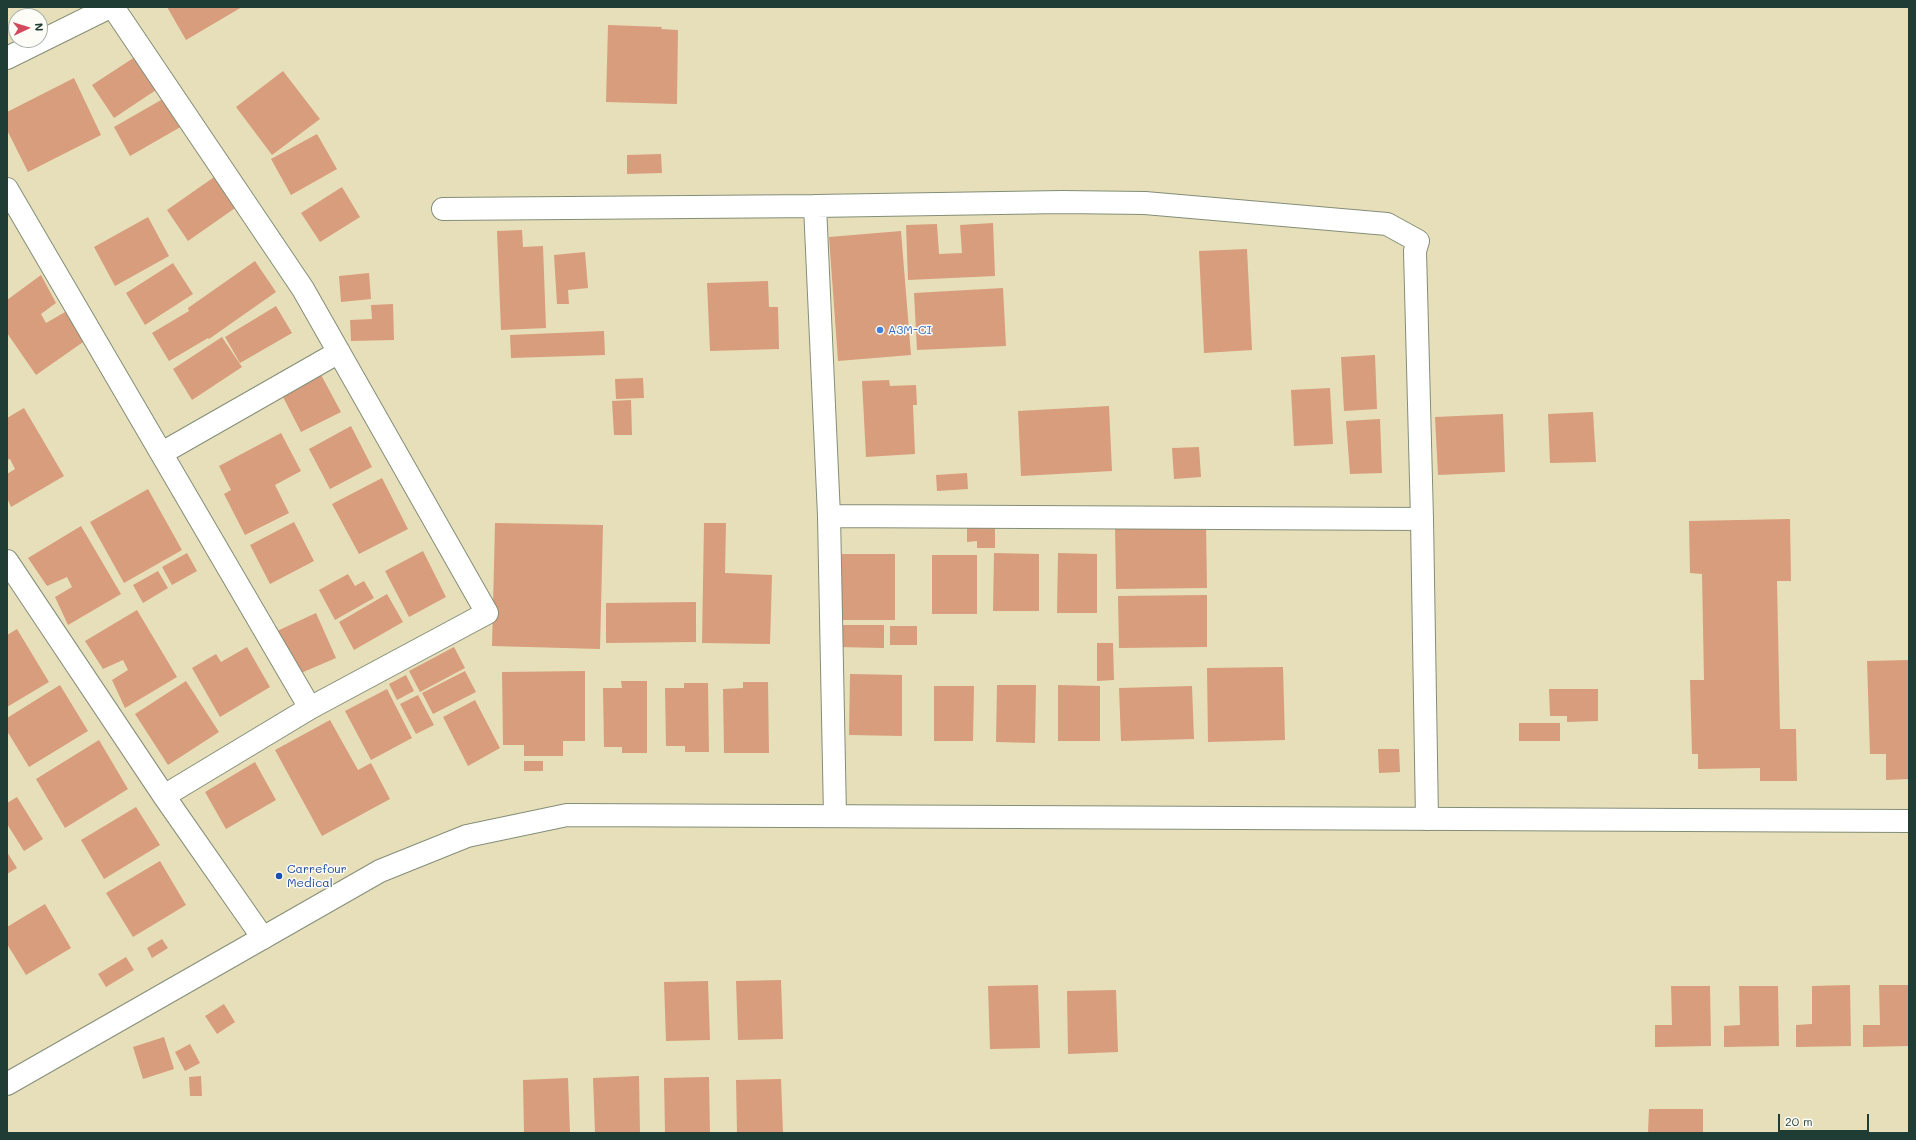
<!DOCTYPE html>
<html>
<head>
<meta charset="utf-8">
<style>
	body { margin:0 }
	#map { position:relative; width:1916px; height:1140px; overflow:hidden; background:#e7dfba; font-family:Mali,sans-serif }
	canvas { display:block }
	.frame { position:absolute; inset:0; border:8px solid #1f3d34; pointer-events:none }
	.north { position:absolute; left:8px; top:8px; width:40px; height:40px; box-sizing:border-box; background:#fdfcf7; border:1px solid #a4b0a9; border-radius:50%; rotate:86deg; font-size:11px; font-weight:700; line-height:16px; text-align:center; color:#1f3d34 }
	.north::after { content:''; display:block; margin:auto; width:14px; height:18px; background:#d1495b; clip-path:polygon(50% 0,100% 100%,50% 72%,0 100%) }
	.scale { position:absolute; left:1778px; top:1114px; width:91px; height:18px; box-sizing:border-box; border:2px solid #1f3d34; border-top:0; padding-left:5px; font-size:12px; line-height:14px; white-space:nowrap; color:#1f3d34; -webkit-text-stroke:3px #fdfcf7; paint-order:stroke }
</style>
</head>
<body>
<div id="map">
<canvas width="1916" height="1140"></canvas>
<div class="frame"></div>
<div class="north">N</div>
<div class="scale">20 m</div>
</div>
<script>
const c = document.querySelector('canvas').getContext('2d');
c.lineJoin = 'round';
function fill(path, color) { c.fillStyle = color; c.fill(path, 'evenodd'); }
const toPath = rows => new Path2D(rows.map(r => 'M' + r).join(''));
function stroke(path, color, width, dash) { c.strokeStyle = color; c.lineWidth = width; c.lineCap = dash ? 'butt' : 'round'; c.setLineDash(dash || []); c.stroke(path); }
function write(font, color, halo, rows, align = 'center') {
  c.font = font + ' Mali,sans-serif'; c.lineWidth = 3; c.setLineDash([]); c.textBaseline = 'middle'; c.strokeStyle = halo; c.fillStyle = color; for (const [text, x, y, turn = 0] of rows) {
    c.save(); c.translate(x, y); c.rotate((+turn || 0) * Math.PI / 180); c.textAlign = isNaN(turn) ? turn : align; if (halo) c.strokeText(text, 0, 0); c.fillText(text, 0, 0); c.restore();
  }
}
const building = toPath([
	[167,7,242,7,186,40],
	[608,25,662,27,661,29,678,30,677,104,606,102],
	[138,55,159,88,114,118,92,85],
	[283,71,320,119,272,155,236,107],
	[74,78,101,135,28,172,7,130,7,112],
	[168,96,184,125,130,156,114,127],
	[317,134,337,169,291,195,271,159],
	[661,154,662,173,627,174,627,155],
	[217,175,238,206,188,241,167,210],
	[342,187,360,217,320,242,301,213],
	[148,217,169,256,115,286,94,247],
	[993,223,995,276,908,280,906,225,937,224,939,254,962,253,960,225],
	[522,230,523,247,543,246,546,328,501,330,497,231],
	[901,231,911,355,838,361,829,237],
	[1247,249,1252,350,1204,353,1199,251],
	[585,252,588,288,568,290,569,304,557,304,554,255],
	[255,261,276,292,209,339,208,338,169,361,152,333,189,311,188,308],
	[173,263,193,294,145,325,126,293],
	[369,273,371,299,341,302,339,276],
	[41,275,56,303,41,314,46,323,65,312,86,340,36,375,7,333,7,300],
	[768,281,769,307,778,307,779,349,710,351,707,283],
	[1003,288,1006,346,917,350,914,293],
	[393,304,394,340,351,341,350,320,372,319,371,305],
	[276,306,292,333,240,363,225,337],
	[604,331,605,355,511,358,510,335],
	[222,337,242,367,192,400,173,369],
	[1375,355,1377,409,1344,411,1341,357],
	[320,373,341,412,301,432,281,393],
	[643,378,644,398,616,399,615,379],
	[889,380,890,386,916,385,917,405,913,405,915,454,866,457,862,381],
	[1330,388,1333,444,1294,446,1291,390],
	[631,400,632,435,614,435,612,401],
	[1109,406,1112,471,1021,476,1018,411],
	[24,408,64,476,11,507,7,498,7,474,15,469,10,459,7,460,7,418],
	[1593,412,1596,462,1550,463,1548,414],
	[1503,414,1505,472,1438,475,1435,417],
	[1380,419,1382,473,1350,474,1346,421],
	[351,426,372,467,330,489,309,449],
	[281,433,301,471,275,485,289,513,245,535,224,494,231,490,219,466],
	[1199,447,1201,477,1174,479,1172,448],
	[967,473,968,489,937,491,936,475],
	[382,478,408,529,359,554,332,504],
	[148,489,182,550,124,583,90,522],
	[1790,519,1791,581,1777,581,1780,729,1796,729,1797,781,1760,781,1760,768,1698,769,1698,754,1692,754,1690,680,1704,680,1702,574,1690,573,1689,521],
	[294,522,314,561,270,584,250,545],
	[995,522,995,548,977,548,977,541,967,542,967,523],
	[495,523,603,525,600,649,492,646],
	[704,523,726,523,725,573,772,575,770,644,702,643],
	[1206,524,1207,588,1116,589,1115,525],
	[81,526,121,594,68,625,55,597,72,587,67,577,47,586,28,558],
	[423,551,446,597,409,617,385,571],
	[187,553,197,571,172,585,162,567],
	[994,553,1039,554,1039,611,993,611],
	[1058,553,1097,554,1097,613,1057,613],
	[842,554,895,554,895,620,841,620],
	[932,555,977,555,977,614,932,614],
	[158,571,168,588,143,603,133,585],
	[348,574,355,586,364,581,374,598,335,620,319,590],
	[387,594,403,622,354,650,339,622],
	[1207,595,1207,647,1119,648,1118,596],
	[696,602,696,642,606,643,606,603],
	[137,610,177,677,125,708,112,680,128,670,123,660,103,669,85,641],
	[316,613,336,658,294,676,275,632],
	[836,625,884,625,884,648,836,647],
	[890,626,917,626,917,645,890,645],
	[17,629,49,682,7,707,7,635],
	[1097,643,1113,643,1114,680,1097,681],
	[247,647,270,687,220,717,192,668,216,654,221,662],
	[454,647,465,668,420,692,409,671],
	[1909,660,1909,779,1886,780,1886,754,1870,754,1867,661],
	[1283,667,1285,740,1208,742,1207,668],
	[465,671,476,692,433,714,422,693],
	[585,671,585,741,563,741,563,756,524,756,524,745,503,745,502,672],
	[850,674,902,675,902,736,849,735],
	[406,675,414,691,397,700,389,684],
	[186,681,219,732,168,765,135,714],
	[621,681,647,681,647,753,622,753,622,747,604,747,603,688,622,688],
	[743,682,768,682,769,753,724,753,723,689,743,688],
	[684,683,708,683,709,752,685,752,685,746,666,746,665,688,684,688],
	[60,685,88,731,29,767,7,731,7,718],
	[997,685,1036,685,1035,743,996,742],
	[1058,685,1100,686,1100,741,1058,741],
	[934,686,974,686,973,741,934,741],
	[1192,686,1194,739,1121,741,1119,688],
	[387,689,412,738,371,760,345,711],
	[1549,689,1598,689,1598,721,1567,722,1567,716,1550,716],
	[418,695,434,725,416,734,400,704],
	[475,700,500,748,468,766,443,717],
	[330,720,358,770,371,763,390,799,322,836,275,750],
	[1519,723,1560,723,1560,741,1519,741],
	[99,740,128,789,65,828,36,779],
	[1378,749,1399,749,1400,772,1379,773],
	[524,761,543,761,543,771,524,771],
	[255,762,276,800,226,829,205,792],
	[17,797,43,839,24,851,7,824,7,803],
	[136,807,160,845,104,879,81,840],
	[7,852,17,868,7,874],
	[160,861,186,905,133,937,106,893],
	[45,904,71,948,26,975,7,944,7,927],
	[162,939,168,948,152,958,147,948],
	[126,957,134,970,106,987,98,974],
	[781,980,783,1039,738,1040,736,981],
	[708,981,710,1040,666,1041,664,982],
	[1038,985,1040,1048,990,1049,988,986],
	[1850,985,1851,1046,1796,1047,1796,1025,1812,1024,1812,986],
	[1879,985,1909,985,1909,1046,1863,1047,1863,1025,1880,1025],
	[1671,986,1710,986,1711,1046,1655,1047,1655,1025,1672,1025],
	[1739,986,1778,986,1779,1046,1724,1047,1724,1026,1740,1025],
	[1116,990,1118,1052,1068,1054,1067,991],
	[224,1004,235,1022,217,1034,205,1016],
	[164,1037,174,1069,143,1079,133,1047],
	[190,1044,200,1063,185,1071,175,1052],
	[201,1076,202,1096,190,1096,189,1077],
	[639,1076,640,1133,595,1133,593,1078],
	[709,1077,710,1133,665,1133,664,1078],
	[568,1078,570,1133,524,1133,523,1080],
	[781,1079,783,1133,737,1133,736,1080],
	[1649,1109,1703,1109,1703,1133,1648,1133]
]);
const street = toPath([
	[113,7,303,289,487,613,310,708,164,796],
	[7,58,110,7],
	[7,189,310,708],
	[815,206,829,516,835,816],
	[443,209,815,206,1062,202,1145,203,1387,224,1418,241,1415,251,1422,519,1427,819],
	[162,453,339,352],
	[829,516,1422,519],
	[7,561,164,796,263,938]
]);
const secondary = toPath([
	[7,1084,380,871,467,836,567,815,1909,821]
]);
const markers = [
	[880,330,4,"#3f7fe0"],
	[279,876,4,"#1a4fb4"]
];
const shopNames = [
	["A3M-CI",888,330]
];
const transitNames = [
	["Carrefour",287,869],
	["Medical",287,883]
];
fill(building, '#d89d7c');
stroke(street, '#838e77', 24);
stroke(secondary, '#838e77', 24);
stroke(street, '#fff', 22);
stroke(secondary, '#fff', 22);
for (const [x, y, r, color] of markers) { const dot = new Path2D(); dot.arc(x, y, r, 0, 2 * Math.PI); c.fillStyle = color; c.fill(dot); stroke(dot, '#fdfcf7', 1.5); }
write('12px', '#366cbe', '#fdfcf7', shopNames, 'left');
write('12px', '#164399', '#fdfcf7', transitNames, 'left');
</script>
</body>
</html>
